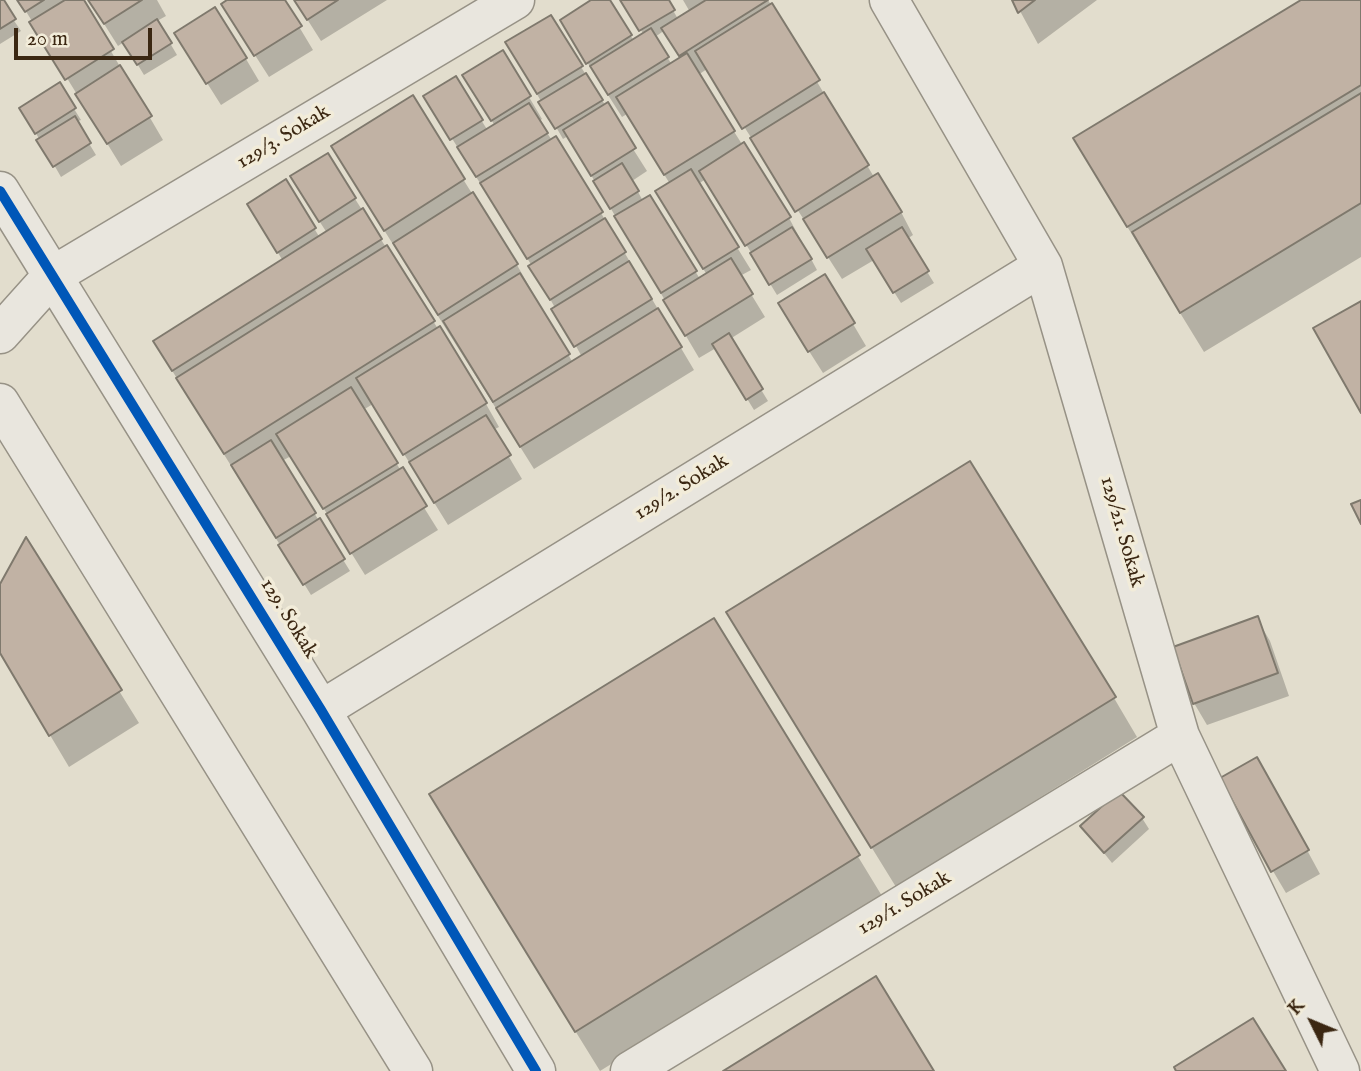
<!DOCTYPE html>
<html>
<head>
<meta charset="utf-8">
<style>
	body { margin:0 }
	#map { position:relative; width:1361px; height:1071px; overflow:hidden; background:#e2ddcd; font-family:"IM FELL English",serif }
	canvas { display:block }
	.north { position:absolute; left:1277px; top:987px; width:70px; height:70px; -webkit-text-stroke:5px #f2ecd9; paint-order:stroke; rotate:313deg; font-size:19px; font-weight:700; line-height:28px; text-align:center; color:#3b2712 }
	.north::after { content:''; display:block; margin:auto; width:24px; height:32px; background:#3b2712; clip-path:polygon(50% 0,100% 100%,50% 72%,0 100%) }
	.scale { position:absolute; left:14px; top:28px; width:138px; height:32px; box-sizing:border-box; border:4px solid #3b2712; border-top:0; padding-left:9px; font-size:21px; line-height:24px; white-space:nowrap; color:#3b2712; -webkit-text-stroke:5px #f2ecd9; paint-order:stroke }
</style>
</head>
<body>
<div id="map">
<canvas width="1361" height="1071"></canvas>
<div class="north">K</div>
<div class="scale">20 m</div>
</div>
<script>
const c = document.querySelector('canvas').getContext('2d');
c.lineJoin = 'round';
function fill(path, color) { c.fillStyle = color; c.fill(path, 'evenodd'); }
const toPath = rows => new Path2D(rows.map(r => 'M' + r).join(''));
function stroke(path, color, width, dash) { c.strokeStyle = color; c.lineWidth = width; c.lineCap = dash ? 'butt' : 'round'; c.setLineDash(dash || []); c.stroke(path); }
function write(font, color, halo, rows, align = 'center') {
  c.font = font + ' "IM FELL English",serif'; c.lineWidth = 7; c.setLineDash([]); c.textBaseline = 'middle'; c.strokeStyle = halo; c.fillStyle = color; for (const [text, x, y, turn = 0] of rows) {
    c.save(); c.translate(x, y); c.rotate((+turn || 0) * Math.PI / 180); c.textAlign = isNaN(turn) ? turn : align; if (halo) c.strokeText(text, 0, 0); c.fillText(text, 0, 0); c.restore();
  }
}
const shadow = toPath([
	[0,0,21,31,0,44],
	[19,0,81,0,163,140,121,166],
	[89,0,157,0,166,16,157,21,177,55,144,75,124,42,118,46],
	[231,0,283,0,313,50,269,77,237,27],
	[295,0,387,0,321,41],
	[595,0,608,0,634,41,644,35,622,0,667,0,678,19,690,12,683,0,768,0,874,177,901,212,913,235,907,239,934,283,901,303,874,260,842,279,707,69,698,75,789,218,817,270,777,295,706,179,698,184,751,270,740,276,765,317,730,339,768,401,754,410,716,348,699,358,568,136,563,139,520,65,581,67,647,171,632,181,643,201,649,197,700,279,707,275,670,214,670,184,627,114,622,117,575,43],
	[665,30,682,58,672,65,655,37],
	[1014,0,1097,0,1038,44],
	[1305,0,1361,0,1361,257,1204,352,1098,179],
	[190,56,246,59,259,81,221,105],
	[455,78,488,131,495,126,478,98,529,97,542,119,539,121,601,213,694,370,534,469,352,179,412,98,517,265,573,363,582,357,532,266,426,97],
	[59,85,81,120,76,122,96,155,61,177,22,109],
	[327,155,486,404,499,427,493,430,522,479,448,525,373,404,363,410,438,530,365,575,291,456,282,461,350,571,311,595,168,364,283,261,262,227,285,181,320,238,327,233,305,199],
	[853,324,866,346,823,373,793,326],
	[26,541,139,723,69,767,0,651,0,588],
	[1257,619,1270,641,1289,696,1207,725,1194,703],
	[714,620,882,896,600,1071,454,835],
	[751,652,1114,698,1137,737,896,887],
	[1270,782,1320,874,1286,893,1273,871],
	[1142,818,1149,829,1112,863,1083,827]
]);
const building = toPath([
	[0,0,4,0,16,19,0,29,0,0],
	[17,0,44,0,25,12,17,0],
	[65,0,84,0,114,49,65,80,29,22,65,0],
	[88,0,142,0,104,24,88,0],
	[227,0,285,0,302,26,254,56,221,4,227,0],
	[294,0,338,0,307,20,294,0],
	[591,0,610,0,632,35,586,64,560,20,591,0],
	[620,0,669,0,675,10,639,31,620,0],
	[706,0,768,0,679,56,661,28,706,0],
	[1012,0,1035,0,1018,13,1012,0],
	[1301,0,1361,0,1361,85,1127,227,1073,138,1301,0],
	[772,3,820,80,742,129,695,51,772,3],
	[215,7,247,58,206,84,174,33,215,7],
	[551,15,583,66,537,94,505,42,551,15],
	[157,19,172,43,137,65,122,42,157,19],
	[651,28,669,57,608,95,590,66,651,28],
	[503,50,531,96,491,121,462,75,503,50],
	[687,53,735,131,664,175,616,97,687,53],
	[120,65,152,116,107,144,75,94,120,65],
	[586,73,603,100,555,129,538,102,586,73],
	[456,76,483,120,450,140,423,96,456,76],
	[60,82,76,108,35,134,19,108,60,82],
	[824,92,869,165,795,212,750,138,824,92],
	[1361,93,1361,203,1180,313,1132,232,1361,93],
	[413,95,465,179,384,231,331,146,413,95],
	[608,102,636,148,591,176,563,130,608,102],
	[529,103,548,133,476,177,457,147,529,103],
	[75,116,91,143,53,167,36,140,75,116],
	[556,136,603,212,527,259,480,183,556,136],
	[744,142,791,217,745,246,699,171,744,142],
	[328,153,356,198,319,222,290,176,328,153],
	[622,163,639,191,610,209,593,181,622,163],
	[691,169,739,247,703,269,655,191,691,169],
	[878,173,902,212,827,258,803,219,878,173],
	[286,179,316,228,277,253,247,204,286,179],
	[473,192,518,264,438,315,393,243,473,192],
	[650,195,697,271,661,293,614,216,650,195],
	[363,208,382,239,172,371,153,341,363,208],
	[605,218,626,252,550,300,528,266,605,218],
	[792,227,812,259,769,285,750,253,792,227],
	[902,227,929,271,893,293,866,249,902,227],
	[387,245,435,321,224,454,176,378,387,245],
	[731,258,753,294,685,336,663,300,731,258],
	[629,261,652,299,574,347,551,309,629,261],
	[520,273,570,354,493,402,443,321,520,273],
	[825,274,855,323,808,352,778,303,825,274],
	[1361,301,1361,413,1313,328,1361,301],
	[658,308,682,347,520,447,496,408,658,308],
	[440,326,487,403,403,455,356,378,440,326],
	[729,333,763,389,746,400,712,344,729,333],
	[351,387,398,463,323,509,276,434,351,387],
	[486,415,511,455,434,503,409,462,486,415],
	[271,440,316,513,276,538,231,465,271,440],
	[970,461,1116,697,871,848,726,612,970,461],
	[403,467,427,506,350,554,326,514,403,467],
	[1361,500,1361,524,1351,504,1361,500],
	[320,518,345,559,303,585,278,545,320,518],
	[26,537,122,690,49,736,0,653,0,584,26,537],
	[1258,616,1278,673,1193,704,1173,647,1258,616],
	[714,618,860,855,575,1032,429,794,714,618],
	[1257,757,1309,850,1271,872,1220,778,1257,757],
	[1119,791,1144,817,1104,853,1080,826,1119,791],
	[876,976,934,1071,723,1071,876,976],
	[1253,1018,1286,1071,1176,1071,1174,1067,1253,1018]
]);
const minor = toPath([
	[889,0,1043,266,1180,736,1340,1071],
	[0,191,321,710,536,1071],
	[0,334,52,276,515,0],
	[0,403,413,1071],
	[321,710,1043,266],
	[630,1071,1180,736]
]);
const cycleway = toPath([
	[0,191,321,710,536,1071]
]);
const streetNames = [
	["129/3. Sokak",284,138,-31],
	["129/2. Sokak",682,488,-32],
	["129/21. Sokak",1121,532,74],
	["129. Sokak",288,619,58],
	["129/1. Sokak",905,904,-31]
];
fill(shadow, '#0003');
fill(building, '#c1b2a4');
stroke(building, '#7f796d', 2);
stroke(minor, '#979286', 41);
stroke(minor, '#e9e6de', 38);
stroke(cycleway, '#0057b8', 10);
write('21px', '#3b2712', '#f2ecd9', streetNames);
</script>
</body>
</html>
